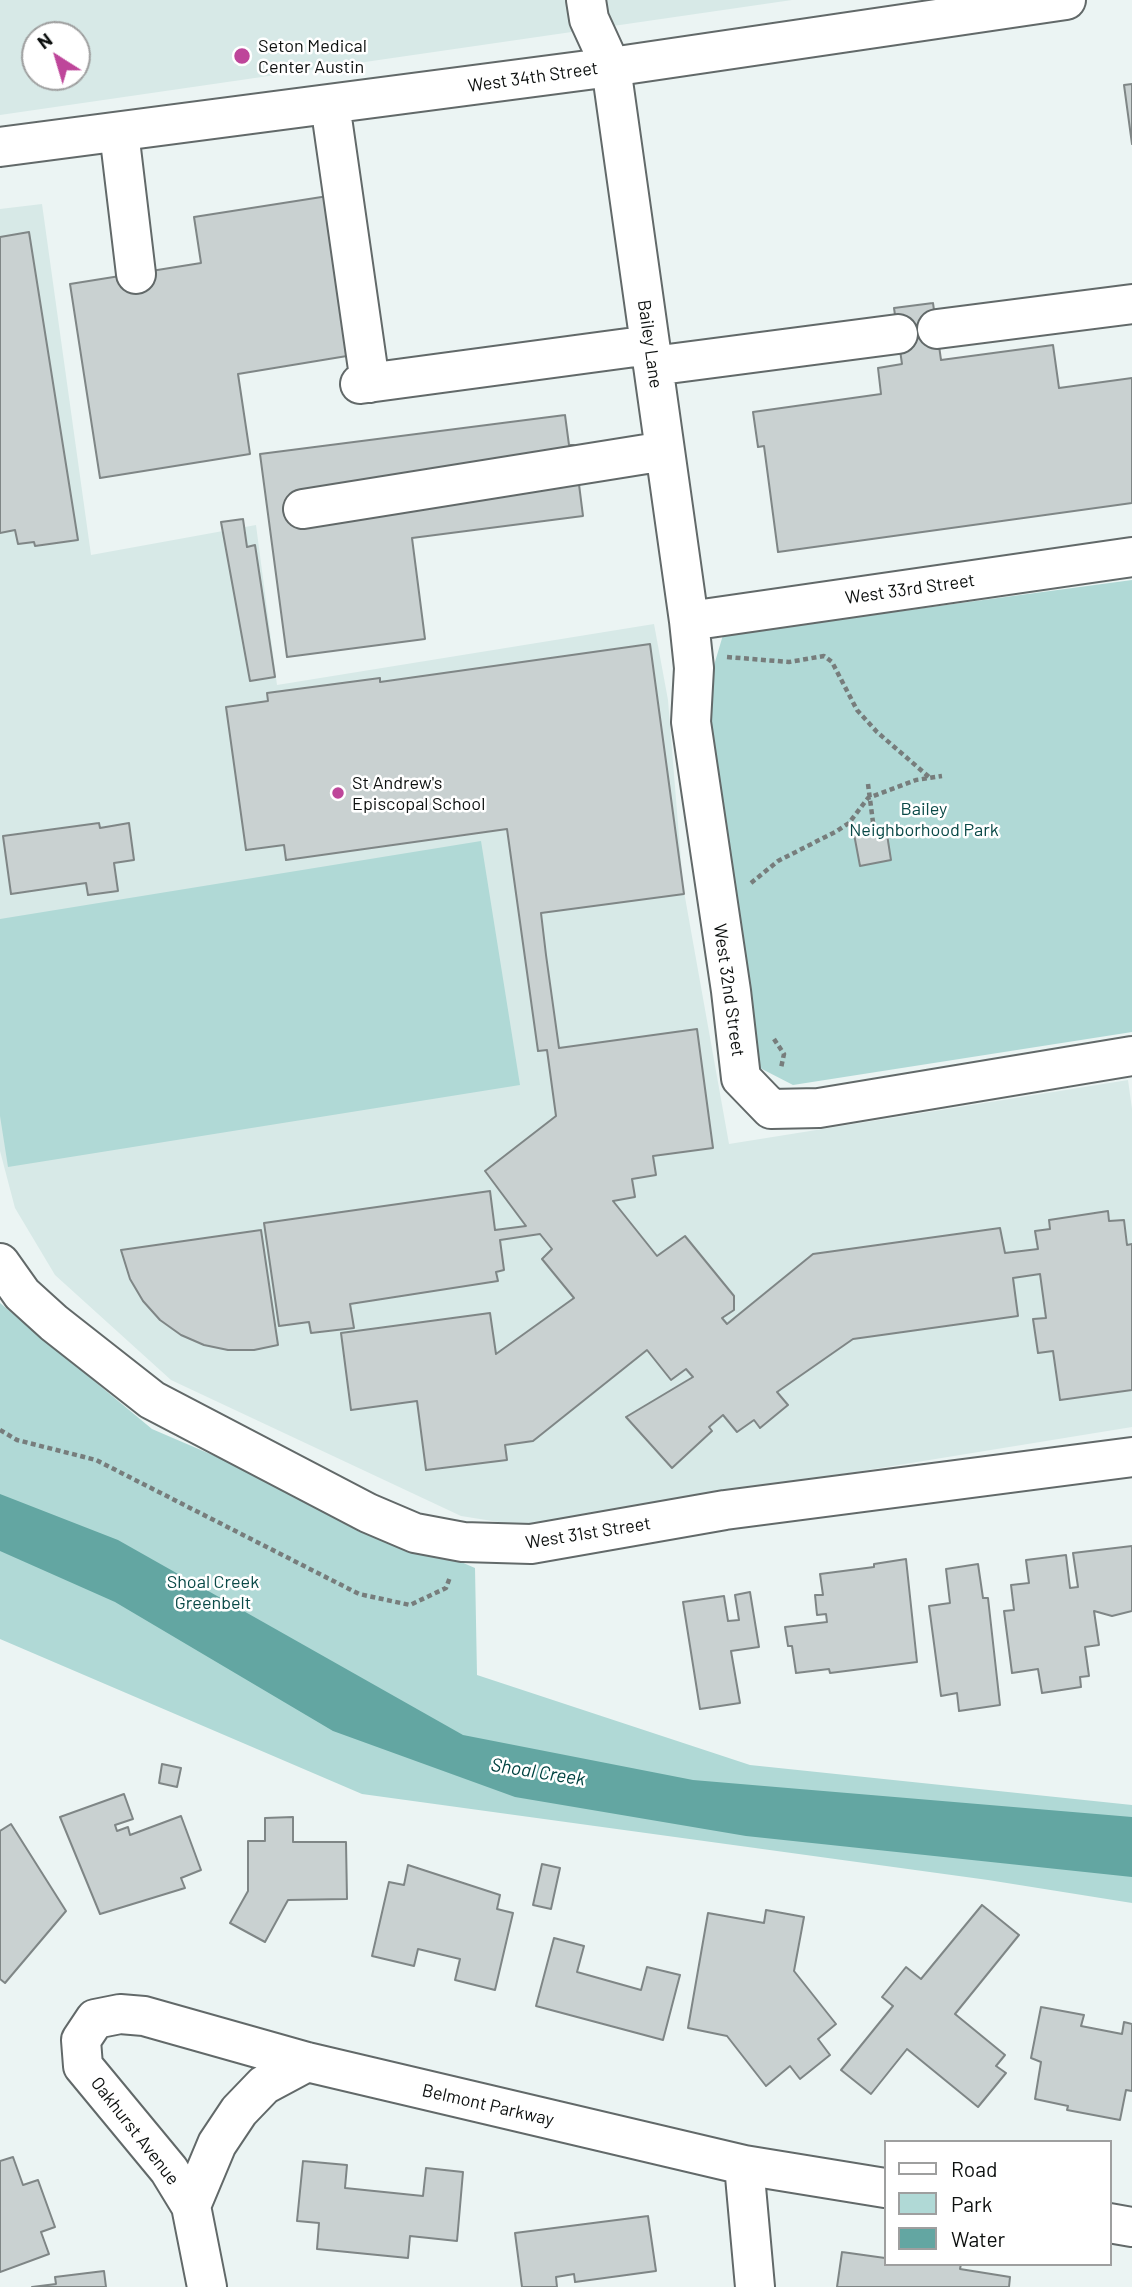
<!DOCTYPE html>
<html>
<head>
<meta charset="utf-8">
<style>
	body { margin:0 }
	#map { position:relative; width:1132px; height:2287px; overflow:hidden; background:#ebf4f3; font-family:Barlow,sans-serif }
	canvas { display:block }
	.legend { position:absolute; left:884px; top:2140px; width:228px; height:126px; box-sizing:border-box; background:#fff; border:2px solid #9e9f9f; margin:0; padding:9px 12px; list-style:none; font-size:21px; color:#0d100f }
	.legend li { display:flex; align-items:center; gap:14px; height:35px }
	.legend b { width:35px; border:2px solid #9e9f9f }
	.north { position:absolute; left:21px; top:21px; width:70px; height:70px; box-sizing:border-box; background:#fff; border:2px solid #9e9f9f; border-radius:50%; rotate:323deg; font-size:19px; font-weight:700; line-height:28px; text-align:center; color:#0d100f }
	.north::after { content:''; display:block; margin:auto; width:24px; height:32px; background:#be469a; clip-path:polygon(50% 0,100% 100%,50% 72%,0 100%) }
</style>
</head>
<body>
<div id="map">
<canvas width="1132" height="2287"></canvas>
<ul class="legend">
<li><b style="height:9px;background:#fff"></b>Road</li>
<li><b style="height:19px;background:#b0d9d6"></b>Park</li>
<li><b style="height:19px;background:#63a6a2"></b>Water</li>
</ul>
<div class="north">N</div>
</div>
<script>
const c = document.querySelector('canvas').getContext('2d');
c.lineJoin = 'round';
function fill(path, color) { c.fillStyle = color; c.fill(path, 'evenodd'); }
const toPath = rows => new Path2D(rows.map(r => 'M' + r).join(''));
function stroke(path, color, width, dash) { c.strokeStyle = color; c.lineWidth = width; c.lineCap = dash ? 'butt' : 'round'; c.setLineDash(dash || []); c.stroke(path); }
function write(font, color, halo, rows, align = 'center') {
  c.font = font + ' Barlow,sans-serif'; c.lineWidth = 5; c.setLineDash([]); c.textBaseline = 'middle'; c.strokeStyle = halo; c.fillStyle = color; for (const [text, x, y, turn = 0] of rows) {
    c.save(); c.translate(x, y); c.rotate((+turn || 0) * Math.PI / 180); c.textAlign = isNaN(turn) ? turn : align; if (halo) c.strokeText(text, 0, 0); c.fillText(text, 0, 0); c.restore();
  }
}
const built = toPath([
	[0,0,792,0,0,115],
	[35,35,77,35,77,77,35,77],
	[42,204,91,555,256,525,277,685,654,624,668,700,683,886,729,1144,1128,1080,1132,1109,1132,1427,524,1526,461,1516,171,1380,55,1275,15,1208,0,1151,0,209]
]);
const green = toPath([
	[1132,580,1132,1032,793,1085,760,1068,748,1048,698,719,723,635],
	[481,841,520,1085,8,1167,0,1116,0,919],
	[0,1303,152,1429,475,1568,477,1675,750,1765,1132,1805,1132,1903,988,1880,362,1794,0,1639]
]);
const water = toPath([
	[0,1494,118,1540,463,1735,693,1780,1132,1817,1132,1877,746,1836,515,1797,333,1731,115,1602,0,1551]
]);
const building = toPath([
	[1132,84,1132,144,1124,85,1132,84],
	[328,196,353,355,238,374,250,454,100,478,70,284,201,263,194,217,328,196],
	[29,232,78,540,35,546,34,542,18,544,15,530,0,533,0,237,29,232],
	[933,303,941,360,1053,345,1059,388,1132,378,1132,503,778,552,764,446,758,447,753,412,881,394,878,368,902,364,894,308,933,303],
	[565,415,569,445,574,445,583,516,412,538,425,639,287,657,260,454,565,415],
	[243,519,247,547,255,545,275,677,250,681,221,522,243,519],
	[650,644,684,894,541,913,546,955,559,1048,697,1029,713,1148,653,1156,656,1175,632,1179,635,1197,613,1201,657,1256,685,1236,734,1296,734,1310,722,1318,727,1324,813,1254,1000,1228,1005,1253,1038,1249,1035,1231,1050,1229,1049,1220,1108,1211,1109,1221,1124,1220,1127,1245,1132,1244,1132,1390,1060,1400,1053,1351,1038,1353,1033,1319,1046,1318,1040,1274,1013,1278,1018,1316,853,1339,777,1392,788,1405,760,1428,754,1420,737,1432,723,1415,709,1427,712,1431,672,1468,626,1417,693,1377,686,1369,671,1380,647,1350,533,1441,505,1445,507,1460,426,1470,417,1401,351,1410,341,1333,490,1313,496,1354,574,1298,542,1259,552,1249,540,1234,500,1240,504,1270,496,1272,498,1281,350,1304,354,1328,311,1333,309,1322,279,1326,264,1223,490,1191,495,1230,526,1226,485,1171,556,1116,547,1050,538,1051,507,829,286,860,284,845,246,850,226,707,268,701,267,693,380,678,380,682,650,644],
	[99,823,100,828,129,823,134,860,114,863,118,891,88,895,86,883,11,894,3,836,99,823],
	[886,828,891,860,860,866,854,834,886,828],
	[261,1230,278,1345,254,1350,228,1350,204,1345,181,1335,160,1320,143,1301,130,1279,121,1250,261,1230],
	[1132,1546,1132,1611,1112,1616,1094,1611,1099,1645,1085,1647,1089,1676,1080,1677,1081,1687,1042,1693,1038,1669,1012,1673,1004,1611,1014,1610,1011,1585,1029,1583,1026,1560,1066,1555,1070,1588,1078,1587,1073,1553,1132,1546],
	[906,1559,917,1662,830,1673,829,1669,796,1673,792,1646,788,1646,785,1627,827,1622,826,1614,817,1615,815,1595,823,1595,820,1574,874,1567,874,1564,906,1559],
	[978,1564,983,1598,988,1598,1000,1705,959,1711,957,1693,941,1696,929,1606,950,1603,946,1569,978,1564],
	[750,1592,759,1647,731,1651,740,1703,700,1709,683,1602,724,1596,728,1621,739,1620,735,1595,750,1592],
	[162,1764,181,1768,177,1787,159,1783,162,1764],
	[124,1794,133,1819,115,1825,117,1831,128,1827,130,1835,181,1816,201,1870,181,1878,185,1888,100,1914,60,1817,124,1794],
	[293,1817,293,1842,346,1842,347,1899,288,1900,265,1942,230,1923,248,1891,248,1841,265,1841,265,1818,293,1817],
	[11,1824,66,1911,5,1983,0,1979,0,1831,11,1824],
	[542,1864,560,1868,551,1909,533,1905,542,1864],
	[408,1865,500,1895,497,1909,513,1913,495,1990,455,1980,460,1959,418,1949,414,1966,372,1956,389,1882,404,1885,408,1865],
	[982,1905,1019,1935,955,2014,1005,2055,996,2066,1006,2073,978,2107,907,2049,871,2094,841,2070,893,2006,882,1997,906,1967,921,1979,982,1905],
	[766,1910,804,1917,794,1971,836,2024,818,2039,830,2055,800,2079,790,2066,766,2086,727,2036,688,2028,708,1913,764,1923,766,1910],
	[554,1938,584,1946,577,1972,641,1990,647,1967,680,1975,663,2040,536,2006,554,1938],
	[1041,2007,1084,2015,1081,2026,1122,2034,1124,2022,1132,2024,1132,2091,1126,2090,1120,2120,1067,2110,1068,2106,1035,2099,1041,2062,1031,2058,1041,2007],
	[13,2157,23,2185,38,2180,55,2227,41,2232,49,2254,0,2272,0,2161,13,2157],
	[303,2161,347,2165,345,2188,423,2196,426,2168,463,2172,457,2241,410,2236,408,2258,317,2249,319,2223,297,2221,303,2161],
	[648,2216,656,2271,575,2282,574,2274,556,2277,557,2287,522,2287,515,2233,648,2216],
	[842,2252,885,2258,885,2264,961,2264,960,2269,1010,2277,1009,2287,837,2287,842,2252],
	[104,2271,106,2287,32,2287,56,2284,55,2277,104,2271]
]);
const path = toPath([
	[727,657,789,662,824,656,832,662,857,710,877,732,929,777],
	[868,784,874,830],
	[751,883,778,861,837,831,849,823,868,798,916,780,942,776],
	[774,1039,784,1054,781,1068],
	[0,1430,17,1440,96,1460,359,1594,410,1605,446,1588,450,1577]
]);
const minor = toPath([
	[586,0,589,19,611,67,689,621,694,668,691,722,731,991,741,1078,771,1109,819,1108,1132,1056],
	[330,104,370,383],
	[119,132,136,274],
	[0,147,611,67,1066,0],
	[937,329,1132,304],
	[653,366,898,334],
	[360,384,650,345],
	[303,509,665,451],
	[689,621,1132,557],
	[0,1263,22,1294,54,1323,152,1400,368,1513,415,1533,463,1542,531,1544,725,1510,1132,1457],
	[744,2165,755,2287],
	[191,2206,217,2144,239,2111,264,2085,307,2062],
	[1109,2223,1132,2227],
	[207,2287,191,2206,169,2170,83,2066,81,2040,95,2019,120,2014,144,2016,307,2062,744,2165,885,2188]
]);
const markers = [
	[242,56,9,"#be469a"],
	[338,793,7,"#be469a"]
];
const poiNames = [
	["Seton Medical",258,46],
	["Center Austin",258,67],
	["St Andrew's",352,783],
	["Episcopal School",352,804]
];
const streetNames = [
	["West 34th Street",533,77,-8],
	["Bailey Lane",650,344,82],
	["West 33rd Street",910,589,-8],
	["West 32nd Street",729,990,82],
	["West 31st Street",588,1533,-9],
	["Belmont Parkway",488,2105,13],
	["Oakhurst Avenue",135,2131,52]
];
const parkNames = [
	["Bailey",924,809],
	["Neighborhood Park",924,830],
	["Shoal Creek",213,1582],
	["Greenbelt",213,1603]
];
const waterNames = [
	["Shoal Creek",538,1772,9]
];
fill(built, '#d7e9e7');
fill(green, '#b0d9d6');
fill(water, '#63a6a2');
fill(building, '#c9d1d1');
stroke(building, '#7f8686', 2);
stroke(minor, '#626969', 42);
stroke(path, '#777d7c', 4.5, [5, 3.5]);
stroke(minor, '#fff', 38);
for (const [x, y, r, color] of markers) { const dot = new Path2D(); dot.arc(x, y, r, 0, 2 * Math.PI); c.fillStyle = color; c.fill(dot); stroke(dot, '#fff', 2.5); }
write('18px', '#0d100f', '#fff', poiNames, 'left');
write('18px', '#0d100f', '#fff', streetNames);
write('18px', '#0a4947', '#fff', parkNames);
write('italic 19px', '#014341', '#fff', waterNames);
</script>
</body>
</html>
